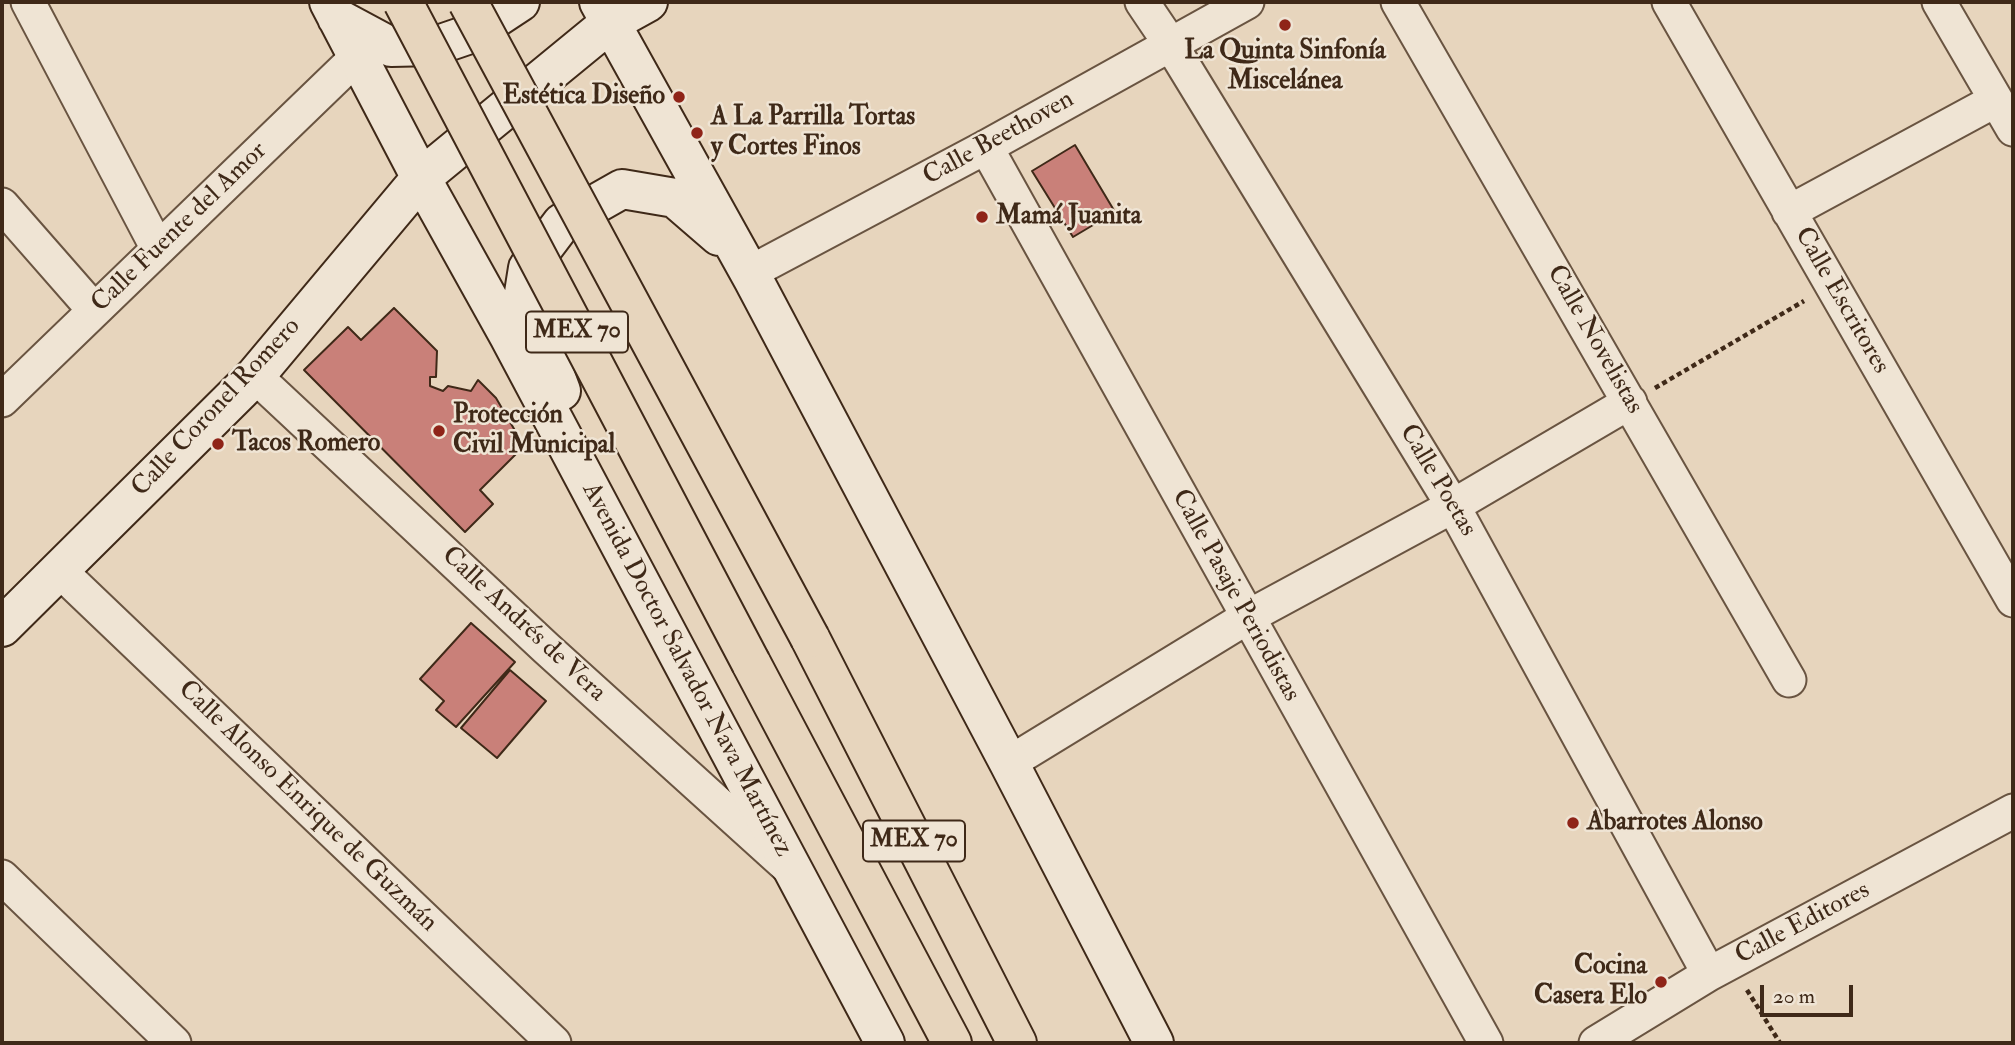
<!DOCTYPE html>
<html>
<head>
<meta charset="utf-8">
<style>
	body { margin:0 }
	#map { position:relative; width:2015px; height:1045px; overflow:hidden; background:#e7d5bd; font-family:"IM FELL Double Pica",serif }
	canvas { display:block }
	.frame { position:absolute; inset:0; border:4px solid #3f2918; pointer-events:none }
	.scale { position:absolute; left:1760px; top:985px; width:93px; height:32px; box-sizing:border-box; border:4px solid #3f2918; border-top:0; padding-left:9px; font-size:21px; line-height:24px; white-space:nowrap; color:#3f2918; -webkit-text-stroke:5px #efe4d4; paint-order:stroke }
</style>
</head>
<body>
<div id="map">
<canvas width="2015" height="1045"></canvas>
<div class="frame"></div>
<div class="scale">20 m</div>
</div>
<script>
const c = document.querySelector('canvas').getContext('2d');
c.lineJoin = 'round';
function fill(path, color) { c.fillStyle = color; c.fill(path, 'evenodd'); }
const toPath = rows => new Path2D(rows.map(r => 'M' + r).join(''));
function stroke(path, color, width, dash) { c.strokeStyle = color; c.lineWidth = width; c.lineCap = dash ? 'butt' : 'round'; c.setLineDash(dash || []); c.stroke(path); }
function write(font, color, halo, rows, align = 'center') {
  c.font = font + ' "IM FELL Double Pica",serif'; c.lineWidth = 5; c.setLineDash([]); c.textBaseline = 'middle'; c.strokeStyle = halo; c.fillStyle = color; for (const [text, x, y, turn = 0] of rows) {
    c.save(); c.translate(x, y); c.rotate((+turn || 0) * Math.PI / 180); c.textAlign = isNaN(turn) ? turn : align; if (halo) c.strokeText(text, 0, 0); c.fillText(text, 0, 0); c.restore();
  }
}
const building = toPath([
	[1075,145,1115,212,1073,237,1032,171,1075,145],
	[394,308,437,351,436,377,430,377,430,386,443,391,448,386,471,391,478,380,496,398,524,446,480,490,493,504,465,532,304,370,348,327,361,340,394,308],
	[471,623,515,662,456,727,436,710,444,701,420,679,471,623],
	[510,670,546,701,497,758,461,728,510,670]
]);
const path = toPath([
	[1655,388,1804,301],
	[1747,990,1780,1043]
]);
const street = toPath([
	[28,2,158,249],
	[1142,2,1171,45,1453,506,1709,974],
	[1398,2,1789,680],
	[1669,2,2013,600],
	[1939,2,2013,129],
	[986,147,1486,1043],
	[2,205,94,310],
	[1789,212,1996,100],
	[749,273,986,147,1247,2],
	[255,376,546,648,786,865],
	[2,400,358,56],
	[60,571,554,1043],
	[1009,763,1246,618,1453,506,1630,402],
	[2,877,174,1043],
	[1596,1043,1709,974,2013,811]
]);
const secondary = toPath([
	[329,2,421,178,509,336,885,1043],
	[599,2,753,279,1009,763,1154,1043],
	[337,18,391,47,435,46,473,33,520,2],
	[561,391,524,293,528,268,562,223,622,189,675,198,719,236],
	[2,627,255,376,421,178,610,23,648,2]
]);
const highway = toPath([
	[810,638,1017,1043],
	[751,663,952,1043]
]);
const highwayBridge = toPath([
	[403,2,751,663],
	[468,2,810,638]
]);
const markers = [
	[1285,25,7,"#8f2418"],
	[679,97,7,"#8f2418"],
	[697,133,7,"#8f2418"],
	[982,217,7,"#8f2418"],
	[439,431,7,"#8f2418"],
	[218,444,7,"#8f2418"],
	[1573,823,7,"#8f2418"],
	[1661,982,7,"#8f2418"]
];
const shields = [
	[577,332,102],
	[914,841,102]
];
const shieldNames = [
	["MEX 70",577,332],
	["MEX 70",914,841]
];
const poiNames = [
	["La Quinta Sinfonía",1285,52,"center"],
	["Miscelánea",1285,82,"center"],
	["Estética Diseño",665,97,"right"],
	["A La Parrilla Tortas",711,118],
	["y Cortes Finos",711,148],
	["Mamá Juanita",996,217],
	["Protección",453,416],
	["Civil Municipal",453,446],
	["Tacos Romero",232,444],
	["Abarrotes Alonso",1587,823],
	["Cocina",1647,967,"right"],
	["Casera Elo",1647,997,"right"]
];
const streetNames = [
	["Calle Beethoven",999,139,-29],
	["Calle Fuente del Amor",180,228,-44],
	["Calle Escritores",1841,301,60],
	["Calle Novelistas",1594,340,60],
	["Calle Coronel Romero",217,408,-47],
	["Calle Poetas",1437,481,59],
	["Calle Pasaje Periodistas",1235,596,61],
	["Calle Andrés de Vera",523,625,43],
	["Avenida Doctor Salvador Nava Martínez",686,670,62],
	["Calle Alonso Enrique de Guzmán",307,807,44],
	["Calle Editores",1803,924,-28]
];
fill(building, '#c98079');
stroke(building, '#3f2918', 2);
stroke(street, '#695441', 37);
stroke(secondary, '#3f2918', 42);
stroke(highway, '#3f2918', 42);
stroke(path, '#3f2918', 4.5, [5, 3.5]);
stroke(street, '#efe4d4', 33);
stroke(secondary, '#efe4d4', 38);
stroke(highway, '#e7d5bd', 38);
stroke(highwayBridge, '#3f2918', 42, []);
stroke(highwayBridge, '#e7d5bd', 38);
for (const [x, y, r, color] of markers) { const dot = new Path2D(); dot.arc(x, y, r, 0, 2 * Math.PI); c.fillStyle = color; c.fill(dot); stroke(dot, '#efe4d4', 2.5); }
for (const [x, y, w] of shields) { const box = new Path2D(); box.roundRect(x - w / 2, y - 20.5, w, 41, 5); c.fillStyle = '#efe4d4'; c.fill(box); stroke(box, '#3f2918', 2); }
write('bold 24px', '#3f2918', null, shieldNames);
write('bold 26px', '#3f2918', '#efe4d4', poiNames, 'left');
write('26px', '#3f2918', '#efe4d4', streetNames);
</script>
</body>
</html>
